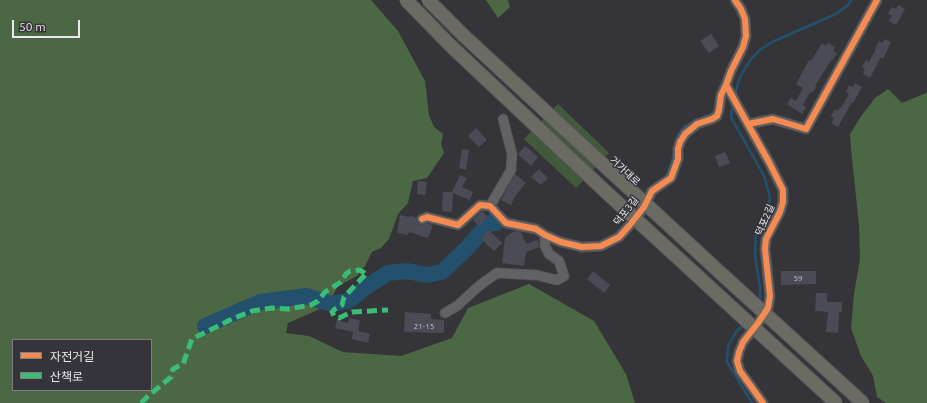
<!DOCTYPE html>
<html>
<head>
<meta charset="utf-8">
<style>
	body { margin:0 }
	#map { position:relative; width:927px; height:403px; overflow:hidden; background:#353539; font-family:Ubuntu,"Noto Sans KR",sans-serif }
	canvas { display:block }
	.legend { position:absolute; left:12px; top:339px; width:140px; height:52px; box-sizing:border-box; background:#34343a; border:1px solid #7d7d82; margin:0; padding:5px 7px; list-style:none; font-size:12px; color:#eaeaee }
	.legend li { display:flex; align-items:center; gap:8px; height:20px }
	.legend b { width:20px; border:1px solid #7d7d82 }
	.scale { position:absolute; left:12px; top:20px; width:68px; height:18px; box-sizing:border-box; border:2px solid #eaeaee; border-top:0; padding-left:5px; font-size:12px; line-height:14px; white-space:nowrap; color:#eaeaee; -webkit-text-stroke:3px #34343a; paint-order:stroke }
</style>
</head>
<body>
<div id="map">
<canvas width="927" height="403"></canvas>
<ul class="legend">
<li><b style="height:5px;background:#f68b52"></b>자전거길</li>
<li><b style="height:5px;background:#3abd76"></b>산책로</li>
</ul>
<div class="scale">50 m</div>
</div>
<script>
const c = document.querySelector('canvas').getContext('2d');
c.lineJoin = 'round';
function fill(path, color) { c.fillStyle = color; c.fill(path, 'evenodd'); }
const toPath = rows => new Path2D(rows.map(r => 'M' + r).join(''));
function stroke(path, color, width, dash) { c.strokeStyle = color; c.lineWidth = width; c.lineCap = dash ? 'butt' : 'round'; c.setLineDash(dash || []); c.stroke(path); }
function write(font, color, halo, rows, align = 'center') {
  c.font = font + ' Ubuntu,"Noto Sans KR",sans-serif'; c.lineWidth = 3; c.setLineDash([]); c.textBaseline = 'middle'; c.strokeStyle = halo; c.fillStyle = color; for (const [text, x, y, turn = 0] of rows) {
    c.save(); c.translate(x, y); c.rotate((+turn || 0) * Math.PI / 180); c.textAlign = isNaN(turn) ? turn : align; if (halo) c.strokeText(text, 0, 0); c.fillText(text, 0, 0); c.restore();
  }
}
const green = toPath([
	[558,104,609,153,576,188,524,139]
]);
const forest = toPath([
	[0,0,371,0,398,31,425,81,429,115,434,127,443,134,441,144,444,153,427,178,413,181,408,203,398,214,389,239,381,248,372,252,365,266,357,276,338,286,327,306,288,323,286,333,309,336,343,352,401,356,452,338,468,308,529,284,594,321,626,374,635,403,0,403],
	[13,340,151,340,151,390,13,390],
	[486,0,508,0,510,7,498,18],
	[888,89,902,103,926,93,927,91,927,403,886,403,877,397,873,376,861,356,851,328,854,294,860,259,859,225,851,149,850,134,862,115,875,98]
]);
const stream = toPath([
	[735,96,739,79,745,68,752,58,760,50,772,42,836,14,848,5,851,0],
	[733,104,731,117,764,176,770,197,766,215,756,235,755,257,760,287,760,298,758,302],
	[677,139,679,133,685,126,692,123],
	[666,177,670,168,674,153],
	[744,324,736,332,728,346,727,362,752,403]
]);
const river = toPath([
	[205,326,260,302,306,296,332,304,350,300,366,287,388,273,407,271,427,275,442,272,467,248,489,223,496,223]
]);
const building = toPath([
	[898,5,905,9,896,25,889,21,892,16,888,14,892,7,896,9],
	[711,34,719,46,709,53,700,41],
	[885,39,891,42,883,59,881,57,870,78,863,74,865,69,862,67,866,60,869,62,876,49,875,48,879,41,882,43],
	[822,43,826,46,828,43,835,47,833,51,837,53,833,60,832,59,815,86,816,87,812,93,810,92,803,105,806,107,802,114,787,104,791,98,796,101,803,88,796,84,809,60,811,61],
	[855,83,862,87,853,103,852,102,838,127,831,123,834,118,831,116,835,109,838,111,840,107,841,108,849,94,846,92,849,85,853,87],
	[476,128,487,140,479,147,468,136],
	[525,146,538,157,531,166,518,154],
	[462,149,469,150,466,170,459,168],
	[725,152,730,163,719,167,715,156],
	[539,169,548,178,541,185,531,177],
	[515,174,526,183,515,196,511,205,501,200],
	[460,175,467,178,462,187,473,192,470,200,453,193,452,212,442,211,443,192,452,192],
	[418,181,427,182,425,195,417,194],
	[482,211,488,217,479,226,473,220],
	[400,215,409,217,409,215,416,218,417,222,421,225,427,223,433,225,428,238,409,232,408,235,397,233],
	[489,230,502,243,494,251,481,239],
	[516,231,521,232,526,244,537,240,539,244,539,247,526,252,524,266,502,263,505,238,509,234],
	[593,271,610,285,604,293,587,279],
	[781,271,816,271,816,284,781,285],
	[816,293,827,293,827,302,842,302,842,312,839,312,838,333,826,332,828,312,815,311],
	[405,312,431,314,431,319,444,320,444,333,404,332],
	[349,318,360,320,358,331,370,334,368,343,352,339,353,332,335,328,337,320,348,323]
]);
const minor = toPath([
	[735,0,741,9,745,19,746,36,743,47,731,71,726,85,769,162,783,190,783,202,780,212,766,239,765,249,770,296,768,308,758,323,743,342,739,352,737,361,740,371,763,403],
	[748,124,773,119,806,129,877,0],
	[490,206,511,170,512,154,503,119],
	[422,219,427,217,458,225,480,205,490,206,506,223,536,229,545,235,561,242,582,247,601,246,619,237,629,226,644,207,652,191,665,182,671,178,678,159,678,149,680,142,685,134,697,124,712,119,717,116,719,110,721,95,726,85],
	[445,313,457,306,480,285,497,273,536,275,557,280,564,276,559,261,549,254,545,246,545,235]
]);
const highwayBridge = toPath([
	[406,0,452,47,606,192,836,403],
	[428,0,463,35,714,267,863,403]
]);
const quiet = toPath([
	[141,403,147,397,171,377,173,369,183,364,192,339,232,319,252,311,272,308,288,309,311,305,318,301,325,292,341,282,346,274,350,271,359,270,363,272,367,275,365,275,344,297,342,305,335,309,332,312,334,316,339,318,352,312,388,310]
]);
const cycleway = toPath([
	[735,0,741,9,745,19,746,36,743,47,731,71,726,85,769,162,783,190,783,202,780,212,766,239,765,249,770,296,768,308,758,323,743,342,739,352,737,361,740,371,763,403],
	[748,124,773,119,806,129,877,0],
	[422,219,427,217,458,225,480,205,490,206,506,223,536,229,545,235,561,242,582,247,601,246,619,237,629,226,644,207,652,191,665,182,671,178,678,159,678,149,680,142,685,134,697,124,712,119,717,116,719,110,721,95,726,85]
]);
const numberNames = [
	["59",798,278],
	["21-15",424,326]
];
const streetNames = [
	["거가대로",625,171,43],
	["덕포3길",626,211,-52],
	["덕포2길",765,220,-67]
];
fill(green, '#425a3b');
fill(forest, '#4c6743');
stroke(stream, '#23516d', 2.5);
stroke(river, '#23516d', 16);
fill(building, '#4b4b55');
stroke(minor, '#535356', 11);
stroke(minor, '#626264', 9);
stroke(highwayBridge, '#535356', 15, []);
stroke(highwayBridge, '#6b6b64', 13);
stroke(quiet, '#3abd76', 5, [10, 5]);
stroke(cycleway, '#f68b52', 6);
write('8px', '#c2c2c8', null, numberNames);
write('10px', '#eaeaee', '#34343a', streetNames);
</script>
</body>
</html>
